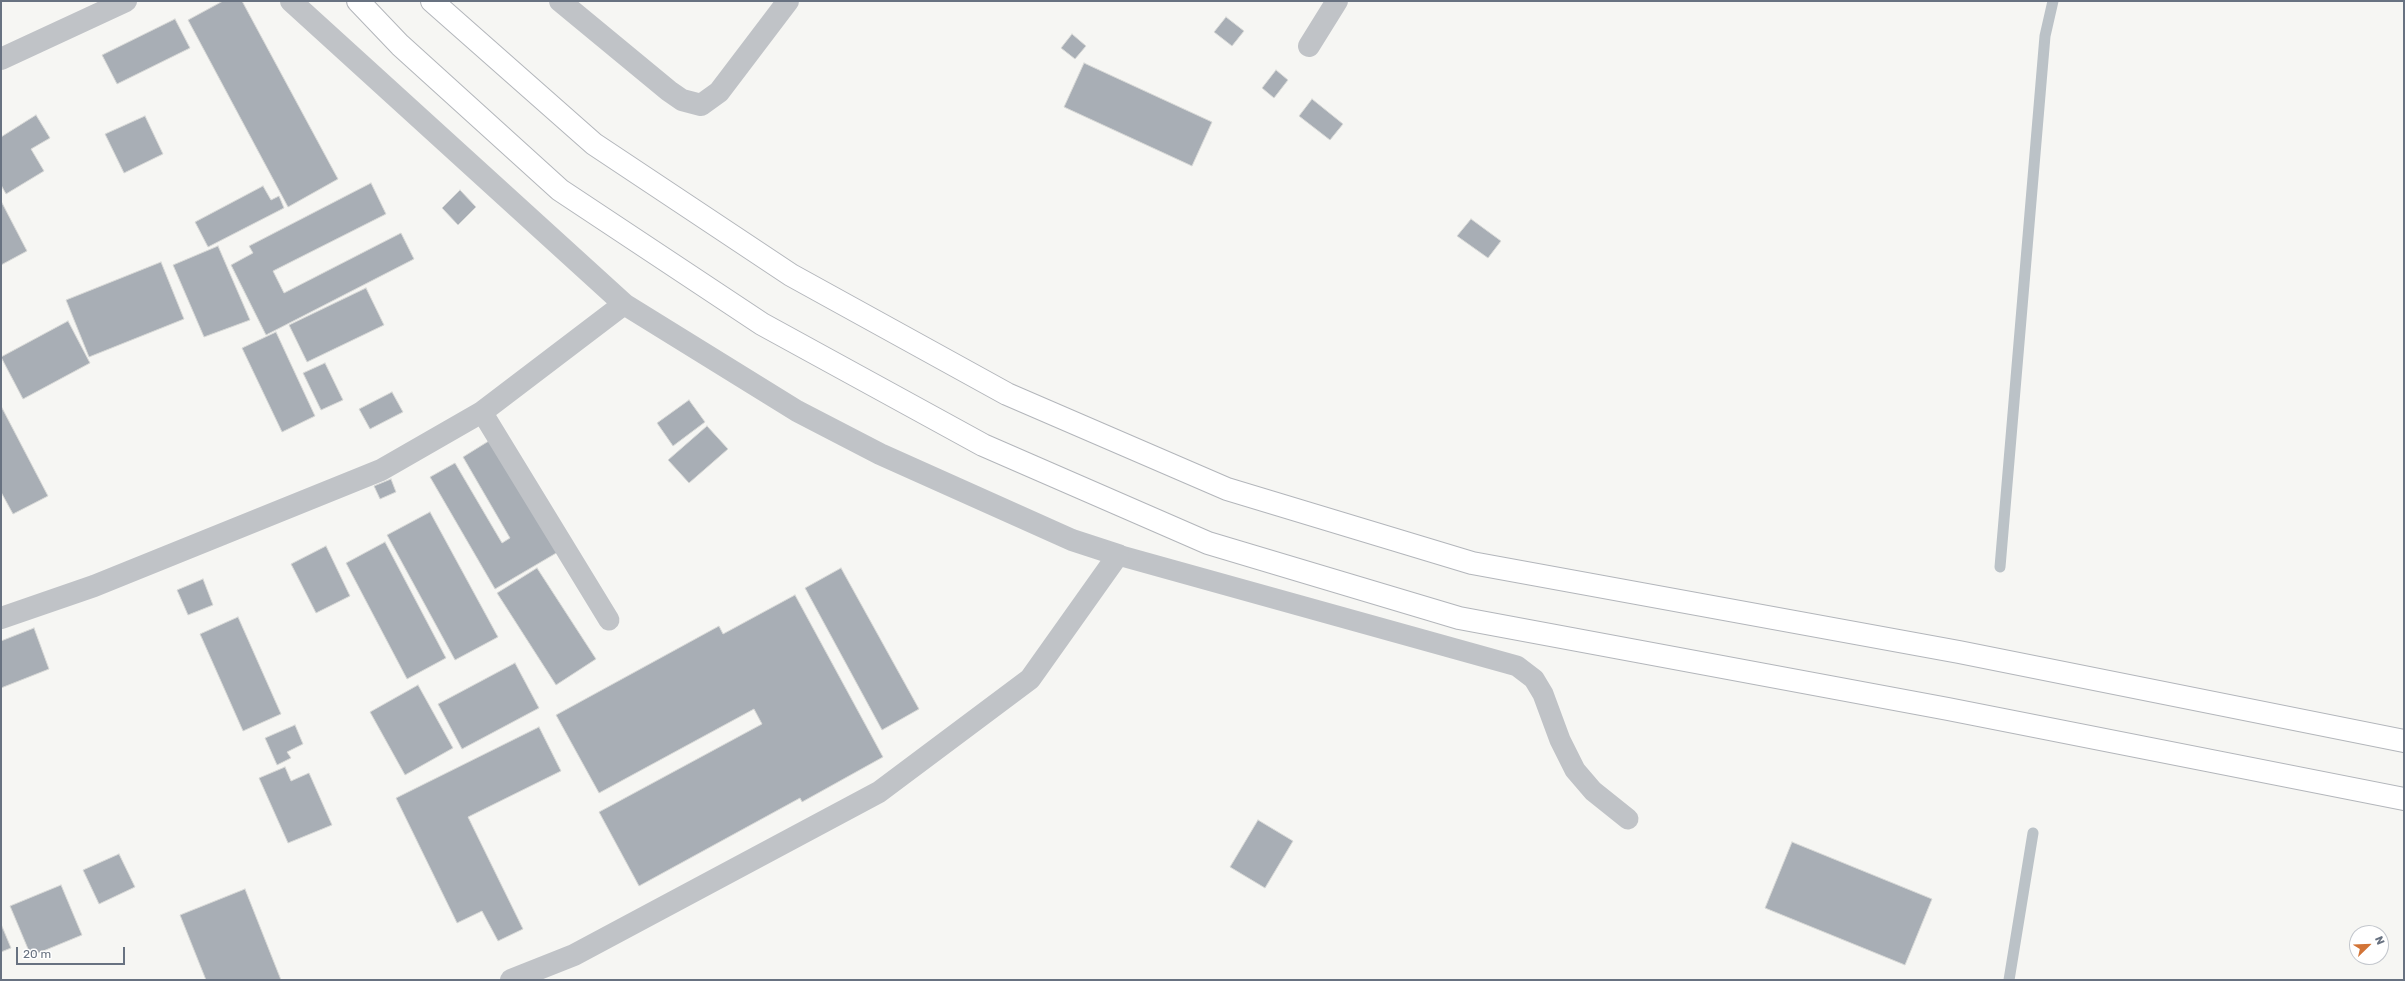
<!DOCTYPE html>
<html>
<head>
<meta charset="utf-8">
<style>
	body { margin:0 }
	#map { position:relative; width:2405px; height:981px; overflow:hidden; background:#f6f6f3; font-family:Rubik,sans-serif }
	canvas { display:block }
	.frame { position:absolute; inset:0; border:2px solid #687281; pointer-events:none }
	.north { position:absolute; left:2349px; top:925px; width:40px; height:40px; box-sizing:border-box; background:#fff; border:1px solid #c3c7cd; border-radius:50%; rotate:67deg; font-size:11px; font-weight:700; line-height:16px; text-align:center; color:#687281 }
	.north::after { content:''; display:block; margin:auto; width:14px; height:18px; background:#d27437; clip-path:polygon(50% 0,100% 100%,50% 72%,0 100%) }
	.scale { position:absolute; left:16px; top:947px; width:109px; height:18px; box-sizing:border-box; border:2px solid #687281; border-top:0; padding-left:5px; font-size:12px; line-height:14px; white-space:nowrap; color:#687281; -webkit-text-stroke:3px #fff; paint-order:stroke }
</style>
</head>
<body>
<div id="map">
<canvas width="2405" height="981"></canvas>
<div class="frame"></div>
<div class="north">N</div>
<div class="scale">20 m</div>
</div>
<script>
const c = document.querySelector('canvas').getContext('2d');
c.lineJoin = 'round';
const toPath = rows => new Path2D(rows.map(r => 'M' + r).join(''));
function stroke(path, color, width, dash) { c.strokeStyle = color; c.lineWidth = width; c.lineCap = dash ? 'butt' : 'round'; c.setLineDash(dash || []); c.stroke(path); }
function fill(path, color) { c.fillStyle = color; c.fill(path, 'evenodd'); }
const stream = toPath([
	[2000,567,2045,36,2053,1],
	[2009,980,2033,833]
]);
const building = toPath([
	[223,1,242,1,338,179,288,207,188,20,223,1],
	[1226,17,1244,31,1232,46,1214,32,1226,17],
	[175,19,190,48,117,84,102,55,175,19],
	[1072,34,1086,46,1075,59,1061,48,1072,34],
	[1084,63,1212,122,1192,166,1064,107,1084,63],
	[1276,70,1288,80,1274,98,1262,88,1276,70],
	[1312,99,1343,124,1330,140,1299,116,1312,99],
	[36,115,50,138,31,149,44,171,6,194,1,185,1,137,36,115],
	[145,116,163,154,124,173,105,134,145,116],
	[371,183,386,214,273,271,284,293,401,233,414,259,266,335,231,265,253,253,249,246,371,183],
	[263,186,271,200,279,196,284,208,208,247,195,222,263,186],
	[460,190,476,207,458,225,442,208,460,190],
	[1,201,27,251,1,265,1,201],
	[1471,219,1501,241,1488,258,1457,236,1471,219],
	[218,246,250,320,204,337,173,265,218,246],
	[161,262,184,319,89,357,66,300,161,262],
	[366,288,384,325,307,362,289,325,366,288],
	[68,321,90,363,23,399,1,357,68,321],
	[276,332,315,416,282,432,242,348,276,332],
	[325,363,343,400,321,410,303,373,325,363],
	[392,392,403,412,370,429,359,409,392,392],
	[689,400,705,422,673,446,657,423,689,400],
	[1,406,48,496,13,514,1,492,1,406],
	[707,426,728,449,689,483,668,460,707,426],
	[492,439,558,552,495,589,430,477,455,463,502,543,510,538,463,457,492,439],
	[391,479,396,492,380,499,374,486,391,479],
	[430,512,498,637,455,660,387,535,430,512],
	[385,542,446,658,407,679,346,563,385,542],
	[326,546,350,596,316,613,291,564,326,546],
	[537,568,596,659,556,685,497,593,537,568],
	[841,568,919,709,882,730,805,588,841,568],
	[203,579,213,605,188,615,177,590,203,579],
	[795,595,883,757,802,802,800,798,639,886,599,812,762,724,754,709,599,793,556,715,719,626,723,634,795,595],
	[238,617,281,714,243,731,200,634,238,617],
	[34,628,49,669,1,688,1,641,34,628],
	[515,663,539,708,462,749,438,704,515,663],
	[418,685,453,748,405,775,370,712,418,685],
	[295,725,303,744,287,752,291,758,277,765,265,738,295,725],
	[539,727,561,771,468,817,523,929,498,941,482,911,457,923,396,798,539,727],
	[285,767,291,781,309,773,332,825,288,843,259,778,285,767],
	[1258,820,1293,841,1265,888,1230,867,1258,820],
	[1792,842,1932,899,1905,965,1765,908,1792,842],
	[119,854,135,887,99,904,83,870,119,854],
	[61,885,82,935,31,956,10,906,61,885],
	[245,889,281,980,206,980,180,915,245,889],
	[1,924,11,948,1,952,1,924]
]);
const service = toPath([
	[482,412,609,620],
	[1118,555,1517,666,1534,679,1543,694,1560,740,1575,770,1593,791,1628,819]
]);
const minor = toPath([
	[291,1,624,304,797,411,880,454,1072,540,1118,555,1030,679,879,792,574,955,511,980],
	[560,1,669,91,682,100,701,105,719,92,788,1],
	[1309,46,1337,1],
	[1,59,126,1],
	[1,618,94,586,381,470,482,412,624,304]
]);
const secondary = toPath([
	[358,1,400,45,560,190,762,324,983,445,1208,543,1459,618,1948,709,2404,799],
	[432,1,594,144,791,275,1007,394,1227,489,1472,563,1959,652,2404,741]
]);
stroke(stream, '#bbc2c7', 11);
fill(building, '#a8aeb5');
stroke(building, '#d7d8d6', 1);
stroke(secondary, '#b3b6bb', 24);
stroke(service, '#c0c3c7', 21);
stroke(minor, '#c0c3c7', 22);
stroke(secondary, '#fff', 22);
</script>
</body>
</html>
